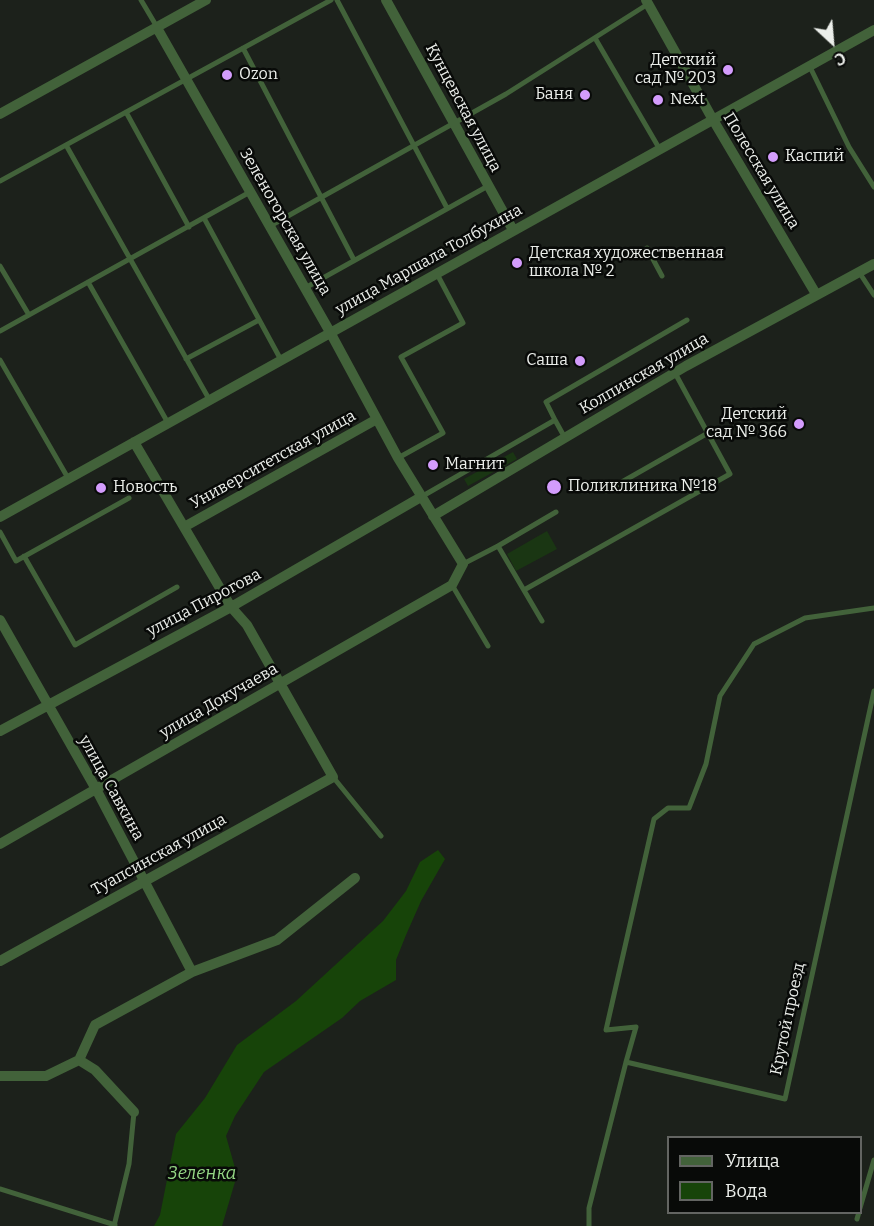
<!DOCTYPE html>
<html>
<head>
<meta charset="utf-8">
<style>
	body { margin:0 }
	#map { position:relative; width:874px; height:1226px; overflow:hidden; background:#1c211b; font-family:Bitter,serif }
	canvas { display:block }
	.legend { position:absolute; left:667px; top:1136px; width:195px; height:78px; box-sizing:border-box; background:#080a08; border:2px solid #636562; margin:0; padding:8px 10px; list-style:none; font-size:18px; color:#ebeeea }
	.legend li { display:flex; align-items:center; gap:12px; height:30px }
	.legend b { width:30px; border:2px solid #636562 }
	.north { position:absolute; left:802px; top:12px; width:60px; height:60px; -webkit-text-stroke:4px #080a08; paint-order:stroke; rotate:154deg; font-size:16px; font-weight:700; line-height:24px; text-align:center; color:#ebeeea }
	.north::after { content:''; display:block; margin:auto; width:21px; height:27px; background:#ebeeea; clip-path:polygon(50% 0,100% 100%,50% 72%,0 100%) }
</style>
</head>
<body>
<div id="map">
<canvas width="874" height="1226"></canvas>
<ul class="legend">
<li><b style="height:8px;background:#42623a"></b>Улица</li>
<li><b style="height:16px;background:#174409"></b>Вода</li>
</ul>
<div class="north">С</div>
</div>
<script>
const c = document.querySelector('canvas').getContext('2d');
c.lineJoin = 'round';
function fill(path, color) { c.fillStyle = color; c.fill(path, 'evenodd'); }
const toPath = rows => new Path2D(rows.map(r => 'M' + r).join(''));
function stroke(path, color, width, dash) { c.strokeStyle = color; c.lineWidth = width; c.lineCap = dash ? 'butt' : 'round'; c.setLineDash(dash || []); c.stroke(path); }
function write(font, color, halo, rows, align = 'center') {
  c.font = font + ' Bitter,serif'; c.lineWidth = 5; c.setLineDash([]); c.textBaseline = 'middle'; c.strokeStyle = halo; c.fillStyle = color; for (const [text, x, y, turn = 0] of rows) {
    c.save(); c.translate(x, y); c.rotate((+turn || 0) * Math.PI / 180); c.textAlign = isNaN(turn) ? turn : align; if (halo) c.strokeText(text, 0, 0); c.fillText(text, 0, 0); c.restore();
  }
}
const green = toPath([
	[513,452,517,459,468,486,464,479],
	[547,531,557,549,516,571,507,554]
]);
const water = toPath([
	[438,850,445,859,421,901,406,935,396,960,396,980,360,1001,342,1018,264,1072,235,1116,226,1136,237,1175,222,1226,154,1226,160,1215,176,1134,205,1098,237,1045,296,1001,383,921,406,891,420,862]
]);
const lane = toPath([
	[141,0,157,27],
	[337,0,447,208],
	[595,38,659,148],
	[243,48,354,260],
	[810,67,849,147,874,187],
	[126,112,189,227],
	[66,145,209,399],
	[0,181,331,0],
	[204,218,281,360],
	[270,226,506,94,648,4],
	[647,248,662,276],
	[0,266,29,315],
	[859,272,874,295],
	[88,282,168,423],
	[305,288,488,186],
	[0,331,250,192],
	[186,359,259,320],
	[0,360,68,478],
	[555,420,546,402,687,320],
	[398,458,443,433,401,357,463,323,437,274],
	[606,491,708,433],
	[421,497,555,420,565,438],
	[0,532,16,561,129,498],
	[498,546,556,512],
	[24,556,75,645,177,587],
	[463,564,498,546,542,621],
	[452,585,488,646],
	[524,590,730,474,675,373],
	[333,777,381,836],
	[626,1062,636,1027,606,1030,654,819,668,808,689,808,706,764,720,696,754,644,805,618,874,608],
	[0,1189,115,1225],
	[860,1208,874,1160],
	[857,1219,859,1212],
	[114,1226,129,1164,134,1112],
	[589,1226,589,1208,626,1062,785,1099,874,691]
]);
const street = toPath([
	[386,0,513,230],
	[646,0,712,118,816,294],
	[0,114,206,0],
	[433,516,686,366,874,264],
	[0,517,874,30],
	[184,527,377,419],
	[0,620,96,789,192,972],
	[0,731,231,607,421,497],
	[0,844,452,585,463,564,398,458,330,332,157,28],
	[0,961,333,777,247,625,231,607,134,442],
	[79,1060,95,1025,192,972,277,940,355,878],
	[0,1076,46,1076,79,1060,95,1070,134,1112]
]);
const markers = [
	[728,70,6,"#d39cfc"],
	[227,75,6,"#d39cfc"],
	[585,95,6,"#d39cfc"],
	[658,100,6,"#d39cfc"],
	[773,157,6,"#d39cfc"],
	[517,263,6,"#d39cfc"],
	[580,361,6,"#d39cfc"],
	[799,424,6,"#d39cfc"],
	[433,465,6,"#d39cfc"],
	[554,487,8,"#d39cfc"],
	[101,488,6,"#d39cfc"]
];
const poiNames = [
	["Детский",716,61,"right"],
	["сад № 203",716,79,"right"],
	["Ozon",239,75],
	["Баня",573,95,"right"],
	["Next",670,100],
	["Каспий",785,157],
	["Детская художественная",529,254],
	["школа № 2",529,272],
	["Саша",568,361,"right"],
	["Детский",787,415,"right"],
	["сад № 366",787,433,"right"],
	["Магнит",445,465],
	["Поликлиника №18",568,487],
	["Новость",113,488]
];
const streetNames = [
	["Кунцевская улица",463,108,62],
	["Полесская улица",761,171,59],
	["Зеленогорская улица",285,222,60],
	["улица Маршала Толбухина",429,260,-29],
	["Колпинская улица",644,374,-30],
	["Университетская улица",273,460,-29],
	["улица Пирогова",204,603,-28],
	["улица Докучаева",219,701,-30],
	["улица Савкина",111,788,61],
	["Туапсинская улица",159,855,-29],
	["Крутой проезд",788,1019,-78]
];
const waterNames = [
	["Зеленка",202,1174]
];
fill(green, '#1a3613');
fill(water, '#174409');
stroke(lane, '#42623a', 5);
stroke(street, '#42623a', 10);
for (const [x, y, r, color] of markers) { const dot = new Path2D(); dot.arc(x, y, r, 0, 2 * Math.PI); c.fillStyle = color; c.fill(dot); stroke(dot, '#080a08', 2); }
write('16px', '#ebeeea', '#080a08', poiNames, 'left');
write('16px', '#ebeeea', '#080a08', streetNames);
write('italic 18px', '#94d684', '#080a08', waterNames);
</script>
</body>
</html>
